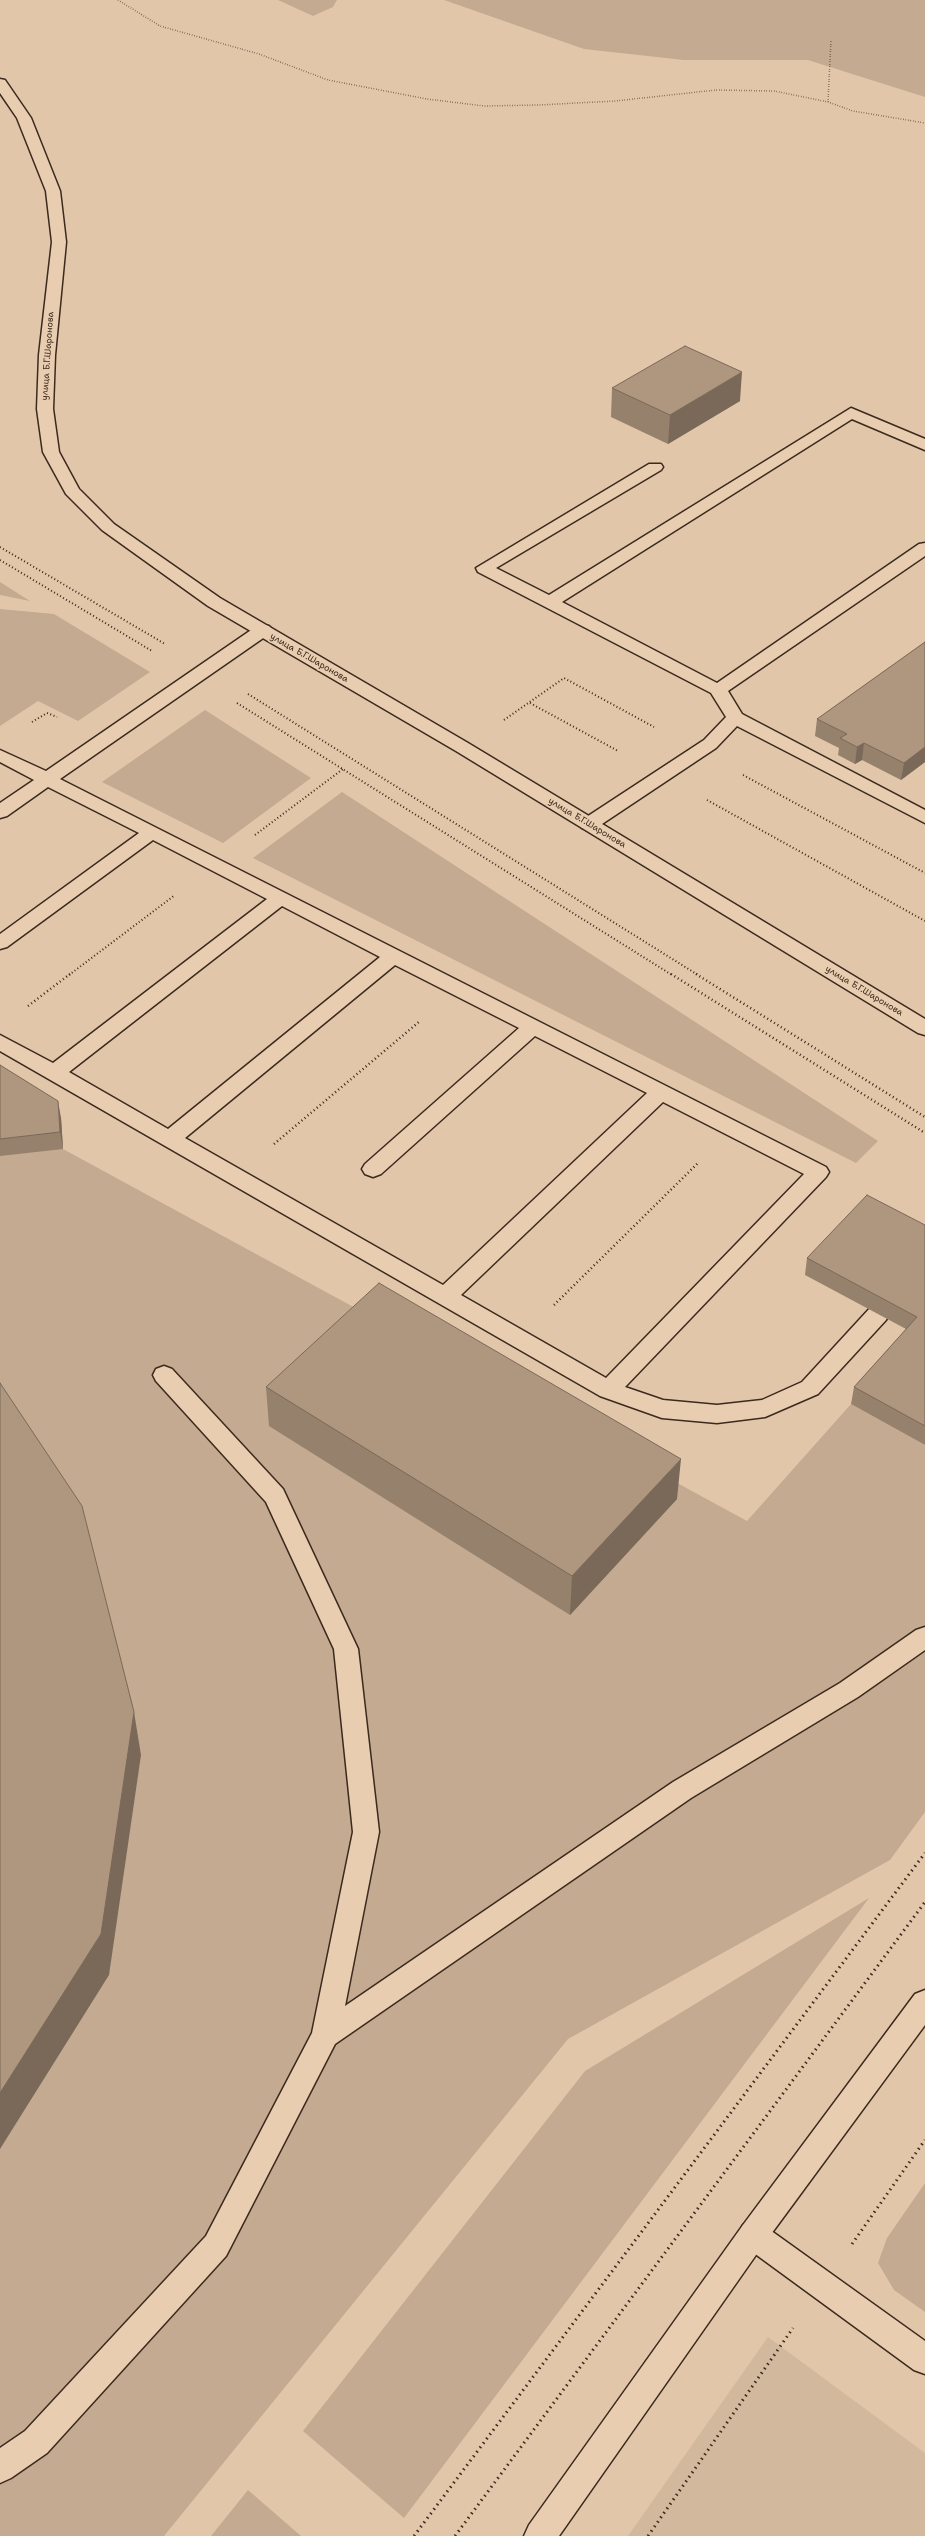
<!DOCTYPE html>
<html>
<head>
<meta charset="utf-8">
<style>
	body { margin:0 }
	canvas { display:block; background:#e2c6aa }
</style>
</head>
<body>
<canvas width="925" height="2536"></canvas>
<script>
const c = document.querySelector('canvas').getContext('2d');
c.lineJoin = 'round';
function fill(path, color) { c.fillStyle = color; c.fill(path, 'evenodd'); }
const toPath = rows => new Path2D(rows.map(r => 'M' + r).join(''));
function stroke(path, color, width, dash) { c.strokeStyle = color; c.lineWidth = width; c.lineCap = dash ? 'butt' : 'round'; c.setLineDash(dash || []); c.stroke(path); }
function write(font, color, halo, rows, align = 'center') {
  c.font = font + ' "Shantell Sans",sans-serif'; c.lineWidth = 3.5; c.setLineDash([]); c.textBaseline = 'middle'; c.strokeStyle = halo; c.fillStyle = color; for (const [text, x, y, turn = 0] of rows) {
    c.save(); c.translate(x, y); c.rotate((+turn || 0) * Math.PI / 180); c.textAlign = isNaN(turn) ? turn : align; if (halo) c.strokeText(text, 0, 0); c.fillText(text, 0, 0); c.restore();
  }
}
const built = toPath([
	[768,2337,925,2453,925,2536,628,2536]
]);
const green = toPath([
	[278,0,337,0,333,7,313,16],
	[444,0,925,0,925,97,808,60,684,60,584,49],
	[0,582,30,601,0,595],
	[0,609,54,614,150,672,78,721,38,701,0,726],
	[205,710,311,778,223,843,102,782],
	[342,792,878,1141,856,1163,253,858],
	[0,1080,61,1118,63,1149,747,1521,851,1404,925,1445,925,1812,890,1860,568,2039,164,2536,0,2536],
	[869,1898,404,2518,303,2431,585,2071],
	[925,2183,925,2312,894,2290,878,2263,887,2238],
	[248,2490,301,2536,211,2536]
]);
const pathFar3 = toPath([
	[118,0,160,26,259,54,328,80,427,99,484,106,539,105,615,101,716,90,774,91,828,102,853,111,925,123],
	[828,102,831,40]
]);
const pathFar2 = toPath([
	[0,547,165,644],
	[0,560,152,651],
	[248,694,698,975],
	[237,703,672,975],
	[530,703,618,751],
	[504,720,564,678,654,727],
	[32,722,47,713,57,717],
	[743,775,925,873],
	[707,800,925,921],
	[255,835,343,769],
	[69,975,175,895]
]);
const pathFar1 = toPath([
	[671,974,925,1133],
	[696,974,925,1117],
	[28,1006,70,974],
	[274,1144,420,1021],
	[554,1305,699,1162]
]);
const path = toPath([
	[852,2244,925,2140],
	[414,2536,925,1853],
	[455,2536,925,1902],
	[648,2536,793,2328]
]);
const service = toPath([
	[851,408,925,439,925,450,852,419,562,602,717,683,919,544,925,543,925,556,728,691,742,714,925,810,925,823,737,726,716,748,596,828,582,828,580,824,582,820,704,740,726,717,711,693,478,572,476,568,649,464,661,464,663,467,661,470,496,568,549,595,851,408],
	[263,625,269,626,272,630,269,634,60,779,826,1167,829,1172,826,1177,625,1387,663,1400,717,1405,762,1400,802,1382,870,1308,878,1306,886,1308,889,1314,886,1320,818,1394,765,1417,717,1423,662,1418,600,1396,0,1051,0,1035,53,1063,267,899,153,840,7,947,0,949,0,934,139,833,48,787,7,816,0,818,0,803,34,780,0,762,0,750,46,771,257,626,263,625],
	[282,906,380,957,168,1129,69,1072,282,906],
	[395,965,519,1028,365,1164,362,1169,365,1174,373,1177,381,1174,535,1036,647,1093,443,1285,185,1138,395,965],
	[663,1102,804,1174,606,1378,461,1295,663,1102],
	[164,1366,172,1369,283,1489,358,1649,379,1832,345,2006,673,1782,840,1683,916,1630,925,1627,925,1650,858,1697,691,1798,335,2044,226,2256,47,2453,11,2478,0,2483,0,2448,25,2431,206,2236,312,2033,353,1832,334,1649,266,1502,156,1381,153,1375,156,1369,164,1366],
	[753,2221,763,2225,925,2341,925,2374,914,2370,743,2245,738,2235,743,2225,753,2221]
]);
const minor = toPath([
	[925,1990,925,2025,763,2245,559,2536,524,2536,529,2525,743,2225,915,1994,925,1990]
]);
const secondary = toPath([
	[0,79,5,80,31,118,60,191,66,242,55,355,53,409,59,452,79,489,114,524,220,598,468,743,925,1019,925,1035,918,1033,456,751,208,606,102,530,66,494,43,452,37,409,39,355,52,242,46,191,17,118,0,93,0,79]
]);
const wall = toPath([
	[612,388,740,401,668,444,611,417],
	[925,642,925,762,901,780,862,760,855,764,838,755,839,748,815,736,817,719],
	[0,1065,61,1118,63,1149,0,1156],
	[925,1225,925,1445,851,1404,854,1387,906,1329,805,1275,807,1258],
	[266,1387,677,1499,570,1615,269,1426]
]);
const shadedWall = toPath([
	[742,372,740,401,668,444,670,415],
	[864,743,862,760,855,764,857,747],
	[925,747,925,762,901,780,904,763],
	[58,1101,61,1118,63,1149,60,1132],
	[681,1459,677,1499,570,1615,572,1576],
	[134,1712,141,1755,109,1975,0,2149,0,2093]
]);
const building = toPath([
	[685,346,742,372,670,415,612,388,685,346],
	[925,642,925,747,904,763,864,743,857,747,840,738,847,734,817,719,925,642],
	[0,1065,58,1101,60,1132,0,1139,0,1065],
	[867,1195,925,1225,925,1426,854,1387,917,1317,807,1258,867,1195],
	[379,1283,681,1459,572,1576,266,1387,379,1283],
	[0,1383,82,1506,134,1712,101,1934,0,2093,0,1383]
]);
const farStreetnames = [
	["улица Б.Г.Шаронова",48,356,-86],
	["улица Б.Г.Шаронова",309,658,30],
	["улица Б.Г.Шаронова",587,823,31],
	["улица Б.Г.Шаронова",864,991,31]
];
fill(built, '#d2b89d');
fill(green, '#c3aa90');
stroke(service, '#3b2a1e', 3);
stroke(minor, '#3b2a1e', 3);
stroke(secondary, '#3b2a1e', 3);
stroke(pathFar3, '#3b2a1e', 1.5, [0.5, 2]);
stroke(pathFar2, '#3b2a1e', 2, [1, 2.5]);
stroke(pathFar1, '#3b2a1e', 2.5, [1, 3]);
stroke(path, '#3b2a1e', 3, [1.5, 4]);
fill(service, '#e9cdb0');
fill(minor, '#e9cdb0');
fill(secondary, '#e9cdb0');
fill(wall, '#96816d');
fill(shadedWall, '#7a6959');
fill(building, '#ae967f');
stroke(building, '#7a6959', 1);
write('9px', '#3b2a1e', '#e9cdb0', farStreetnames);
</script>
</body>
</html>
